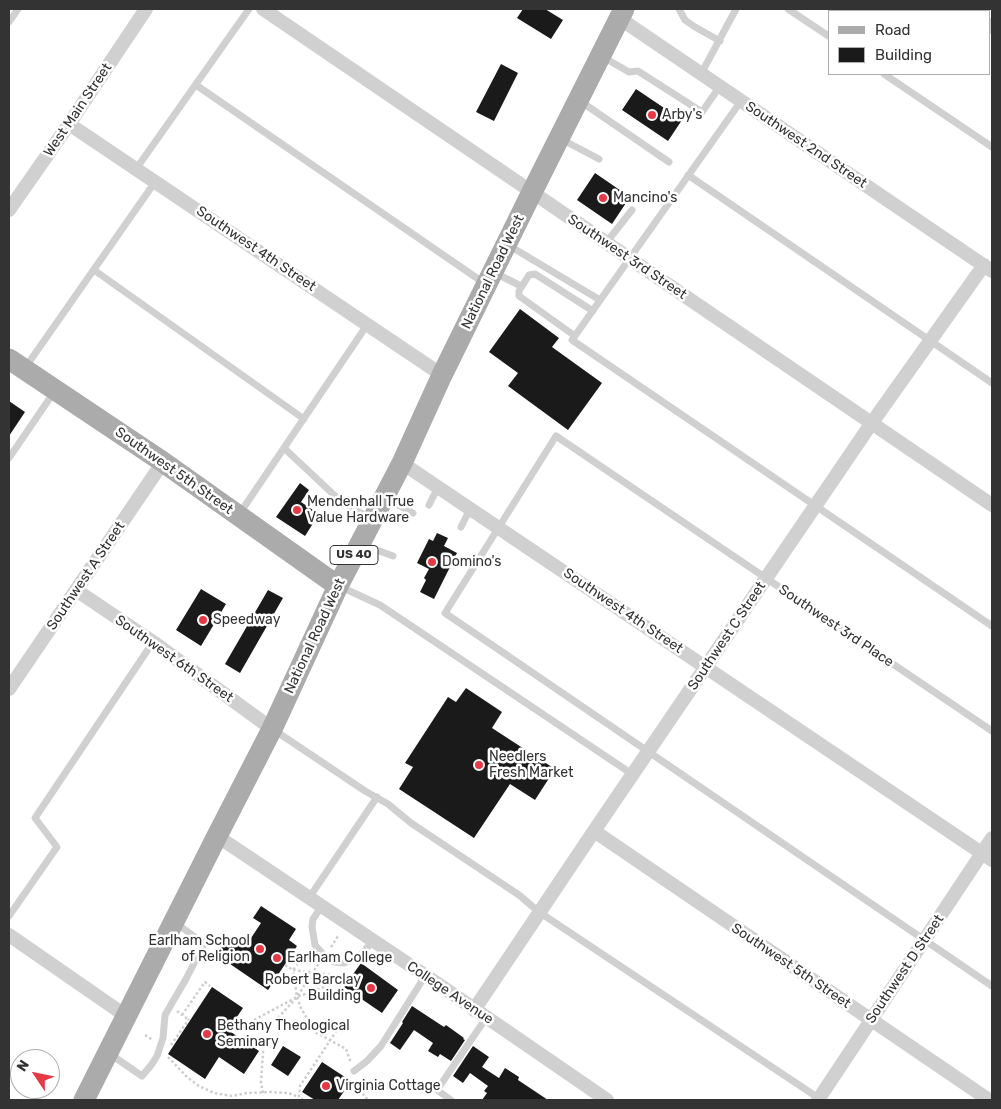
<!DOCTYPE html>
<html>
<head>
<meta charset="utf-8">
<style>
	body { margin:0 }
	#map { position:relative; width:1001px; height:1109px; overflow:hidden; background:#fff; font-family:Rubik,sans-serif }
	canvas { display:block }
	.frame { position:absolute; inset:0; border:10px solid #333; pointer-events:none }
	.legend { position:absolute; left:828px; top:10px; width:162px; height:65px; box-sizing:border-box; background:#fff; border:1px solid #adadad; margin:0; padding:6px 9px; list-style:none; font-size:15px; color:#333 }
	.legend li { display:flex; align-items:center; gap:10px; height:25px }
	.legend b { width:25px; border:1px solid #adadad }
	.north { position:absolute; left:10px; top:1049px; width:50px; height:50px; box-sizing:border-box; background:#fff; border:1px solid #adadad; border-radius:50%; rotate:304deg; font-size:14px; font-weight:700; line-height:20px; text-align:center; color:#333 }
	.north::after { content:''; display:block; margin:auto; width:18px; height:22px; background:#e63946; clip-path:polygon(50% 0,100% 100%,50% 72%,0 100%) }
</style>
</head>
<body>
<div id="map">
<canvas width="1001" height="1109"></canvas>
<div class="frame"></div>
<ul class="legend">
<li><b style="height:6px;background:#ababab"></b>Road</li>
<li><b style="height:14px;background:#1a1a1a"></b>Building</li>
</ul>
<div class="north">N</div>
</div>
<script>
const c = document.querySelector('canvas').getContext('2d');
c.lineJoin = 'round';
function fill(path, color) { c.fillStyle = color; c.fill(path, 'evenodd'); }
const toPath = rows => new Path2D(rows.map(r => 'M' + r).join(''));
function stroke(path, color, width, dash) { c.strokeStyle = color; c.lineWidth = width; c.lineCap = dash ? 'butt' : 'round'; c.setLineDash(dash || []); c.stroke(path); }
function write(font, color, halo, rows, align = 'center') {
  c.font = font + ' Rubik,sans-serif'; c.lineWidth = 5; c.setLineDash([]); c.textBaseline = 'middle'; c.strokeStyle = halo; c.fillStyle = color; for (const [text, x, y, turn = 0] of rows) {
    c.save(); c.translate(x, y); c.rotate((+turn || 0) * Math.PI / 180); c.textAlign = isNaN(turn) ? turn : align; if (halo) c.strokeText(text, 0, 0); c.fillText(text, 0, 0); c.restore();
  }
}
const building = toPath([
	[523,9,545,9,563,20,551,39,517,18],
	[501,64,518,73,494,121,476,112],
	[636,89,682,120,668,141,622,110],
	[595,173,630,197,612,224,577,200],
	[520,309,559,338,552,347,602,383,568,430,508,386,518,373,489,352],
	[9,401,25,412,9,436],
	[300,483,309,490,301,502,319,514,305,536,276,517],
	[437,533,448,538,444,546,457,553,434,599,420,592,426,580,424,578,429,569,417,563,429,539,433,541],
	[201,589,226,604,201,646,176,630],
	[268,590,283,598,240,673,225,664],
	[466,688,502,712,492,728,555,769,535,800,510,784,474,838,399,789,413,767,405,763,448,697,456,702],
	[261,906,296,929,289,940,297,946,268,990,217,955,229,936,245,947,261,923,253,918],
	[361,963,398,990,382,1013,344,987],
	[212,987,243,1008,228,1030,259,1051,244,1074,219,1057,205,1079,168,1054],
	[412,1006,444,1027,446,1025,464,1038,463,1039,465,1040,451,1061,440,1054,438,1057,428,1051,433,1043,414,1030,400,1050,390,1043,403,1023,402,1022],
	[283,1046,301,1057,288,1076,271,1065],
	[473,1046,489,1057,482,1067,499,1078,505,1068,519,1077,518,1080,548,1100,482,1100,487,1093,484,1091,488,1086,470,1073,463,1083,453,1076],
	[322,1062,351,1081,338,1100,315,1100,302,1092]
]);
const path = toPath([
	[331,947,338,936],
	[285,965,293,970,302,958,310,954],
	[336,1001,331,998,345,979,339,976,293,970,297,997,301,1008,315,1032,346,1049,351,1063],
	[177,1011,189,1020],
	[182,1015,205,982,210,986],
	[241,1027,297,997,345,979,345,972],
	[145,1035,153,1040],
	[171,1045,189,1019],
	[168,1057,187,1077,199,1086,214,1093,232,1096,247,1093,270,1092,288,1093,299,1097],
	[356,1080,364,1096,368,1100],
	[263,1093,261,1082,264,1038,268,1029,297,997,319,963],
	[303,1100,299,1097,300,1086,339,1027]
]);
const service = toPath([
	[679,9,685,20,695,27,720,41],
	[788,9,830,37],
	[9,22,18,9],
	[603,57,629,72,638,71,702,112,720,86],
	[701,74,736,9],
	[884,74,992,147],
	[196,85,484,283],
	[580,101,669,162],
	[741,101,572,340,992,626],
	[561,139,599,159],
	[136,169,249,9],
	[688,175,992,383],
	[606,243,632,210],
	[508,245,600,300],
	[94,270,304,419],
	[495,273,521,286],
	[575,336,519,296,519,291,529,275,535,274,593,311],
	[25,368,155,182],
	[284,448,334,495,345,504,370,518],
	[9,458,54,392],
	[385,498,413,513],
	[429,505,438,487],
	[240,513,367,325],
	[461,527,470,509],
	[363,545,393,556],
	[341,587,380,605,632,774],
	[274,730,365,791,388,804,411,823,519,895,539,912,820,1099],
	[992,731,556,436,445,613,992,986],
	[309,898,377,797],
	[322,906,313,919,312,927,315,945,325,956,334,962,344,963,359,957,373,941],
	[9,916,57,847,35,818,153,642],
	[110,1054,142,1076,152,1064,157,1056,163,1038,165,1015,186,979,204,944,176,923],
	[354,1071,367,1061,381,1046,425,976],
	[451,1100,437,1090,486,1018]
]);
const minor = toPath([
	[263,9,992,505],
	[968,9,971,11],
	[619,18,992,271],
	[990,25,992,27],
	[69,124,442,375],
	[9,210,69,124,146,9],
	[402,463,992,860],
	[76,590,153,642,272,729],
	[9,689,163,462],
	[594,831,989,1100],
	[217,836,441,986,607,1100],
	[9,935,126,1016],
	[474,1010,594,831,871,424,984,265],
	[818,1100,992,838]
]);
const primary = toPath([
	[9,359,163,462,338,586],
	[84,1100,217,836,272,729,338,586,402,463,442,375,532,192,624,9]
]);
const markers = [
	[652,115,5,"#e63946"],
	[603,198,5,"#e63946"],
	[297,510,5,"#e63946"],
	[432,562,5,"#e63946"],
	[203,620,5,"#e63946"],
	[479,765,5,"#e63946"],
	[260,949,5,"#e63946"],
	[277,958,5,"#e63946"],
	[371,988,5,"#e63946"],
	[207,1034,5,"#e63946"],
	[326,1086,5,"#e63946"]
];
const shields = [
	[354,555,48]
];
const shieldNames = [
	["US 40",354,555]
];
const streetNames = [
	["West Main Street",78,110,-56],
	["Southwest 2nd Street",806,145,34],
	["Southwest 4th Street",256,249,34],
	["Southwest 3rd Street",627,257,34],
	["National Road West",493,272,-64],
	["Southwest 5th Street",174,471,35],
	["Southwest A Street",86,576,-56],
	["Southwest 4th Street",623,611,34],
	["Southwest 3rd Place",836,626,34],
	["National Road West",315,636,-65],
	["Southwest C Street",727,636,-56],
	["Southwest 6th Street",174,659,35],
	["Southwest 5th Street",791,966,34],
	["Southwest D Street",905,969,-56],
	["College Avenue",450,993,34]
];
const poiNames = [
	["Arby's",662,115],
	["Mancino's",613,198],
	["Mendenhall True",307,502],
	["Value Hardware",307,518],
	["Domino's",442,562],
	["Speedway",213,620],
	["Needlers",489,757],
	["Fresh Market",489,773],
	["Earlham School",250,941,"right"],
	["of Religion",250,957,"right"],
	["Earlham College",287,958],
	["Robert Barclay",361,980,"right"],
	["Building",361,996,"right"],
	["Bethany Theological",217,1026],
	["Seminary",217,1042],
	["Virginia Cottage",336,1086]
];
fill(building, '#1a1a1a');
stroke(path, '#cdcdcd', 2.5, [2.5, 2.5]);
stroke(service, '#d0d0d0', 7);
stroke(minor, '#d0d0d0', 14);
stroke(primary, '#ababab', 21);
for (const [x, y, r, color] of markers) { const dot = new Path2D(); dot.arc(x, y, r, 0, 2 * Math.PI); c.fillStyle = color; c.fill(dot); stroke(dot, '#fff', 2); }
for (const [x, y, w] of shields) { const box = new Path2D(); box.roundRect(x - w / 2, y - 9.5, w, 19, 4); c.fillStyle = '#fff'; c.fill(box); stroke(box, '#333', 1); }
write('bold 12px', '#333', null, shieldNames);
write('14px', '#333', '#fff', streetNames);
write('14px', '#333', '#fff', poiNames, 'left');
</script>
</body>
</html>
